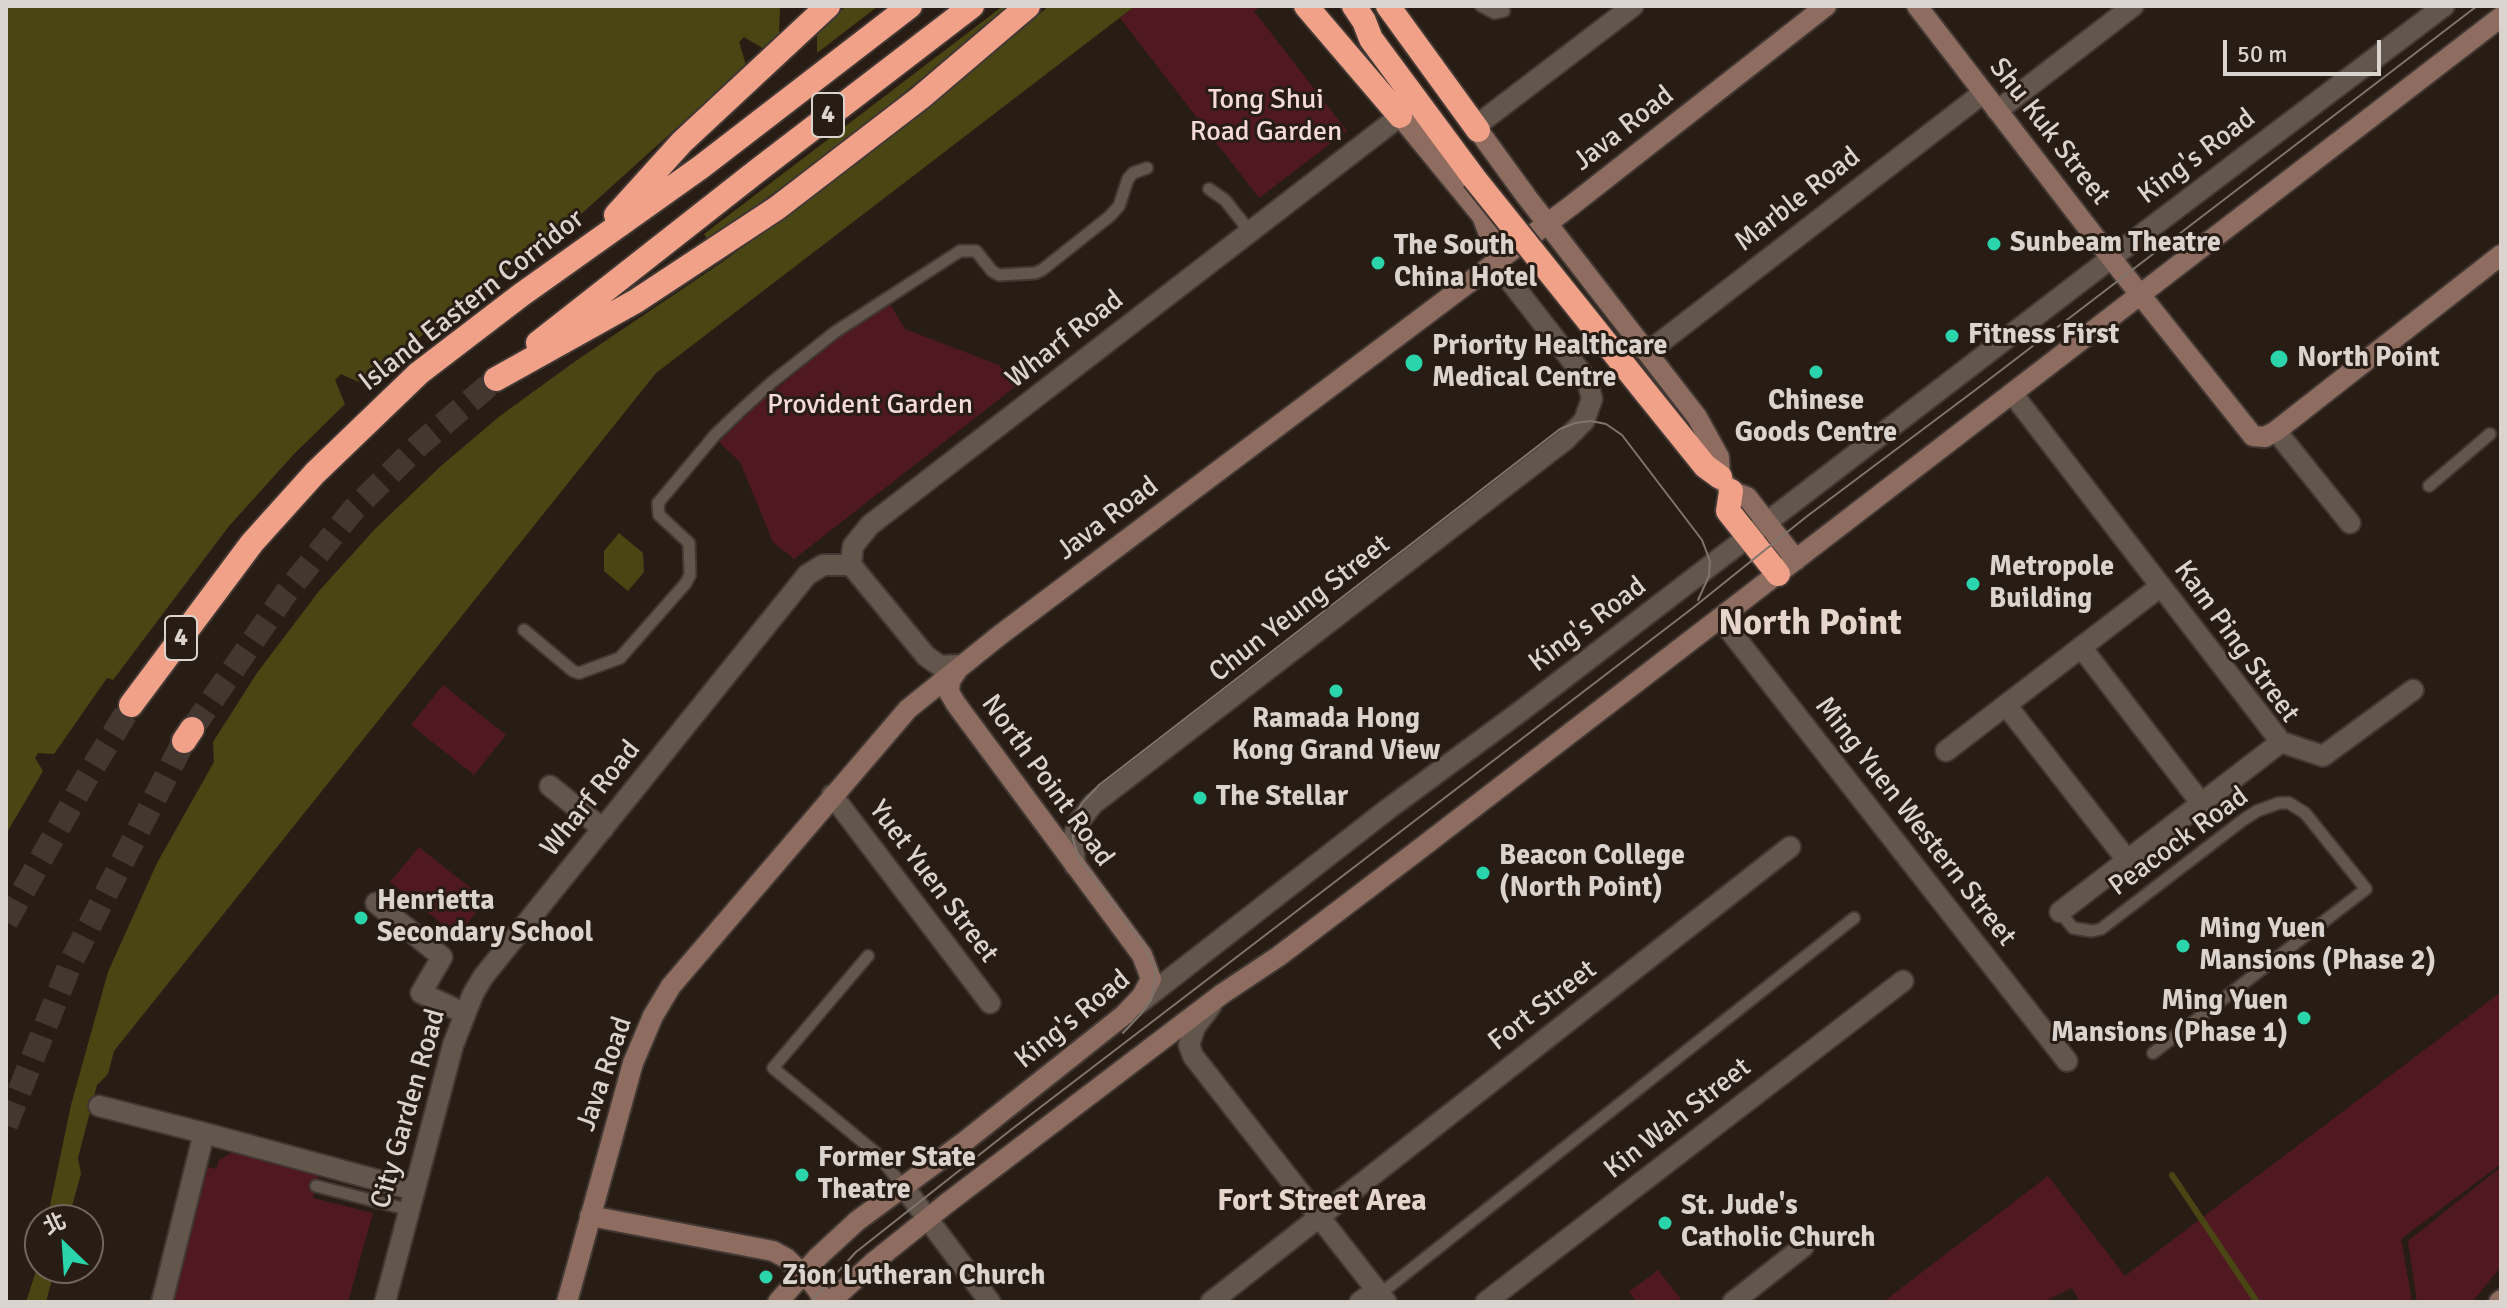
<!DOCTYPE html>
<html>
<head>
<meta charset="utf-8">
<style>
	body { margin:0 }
	#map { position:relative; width:2507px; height:1308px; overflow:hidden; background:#281d14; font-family:Signika,"Noto Sans TC",sans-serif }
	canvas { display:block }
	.frame { position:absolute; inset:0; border:8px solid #dbd4ce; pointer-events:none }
	.north { position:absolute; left:24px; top:1204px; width:80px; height:80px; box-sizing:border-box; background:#281d14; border:2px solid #70665e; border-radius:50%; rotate:335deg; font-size:22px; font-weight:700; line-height:32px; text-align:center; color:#dbd4ce }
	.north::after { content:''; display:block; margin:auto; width:28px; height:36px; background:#2ad5ac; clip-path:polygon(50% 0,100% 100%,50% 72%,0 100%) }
	.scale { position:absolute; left:2223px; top:40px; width:158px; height:36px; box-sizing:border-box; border:4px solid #dbd4ce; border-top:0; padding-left:10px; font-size:24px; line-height:28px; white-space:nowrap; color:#dbd4ce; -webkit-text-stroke:6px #281d14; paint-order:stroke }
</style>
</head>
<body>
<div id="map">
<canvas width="2507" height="1308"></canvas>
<div class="frame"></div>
<div class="north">北</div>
<div class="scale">50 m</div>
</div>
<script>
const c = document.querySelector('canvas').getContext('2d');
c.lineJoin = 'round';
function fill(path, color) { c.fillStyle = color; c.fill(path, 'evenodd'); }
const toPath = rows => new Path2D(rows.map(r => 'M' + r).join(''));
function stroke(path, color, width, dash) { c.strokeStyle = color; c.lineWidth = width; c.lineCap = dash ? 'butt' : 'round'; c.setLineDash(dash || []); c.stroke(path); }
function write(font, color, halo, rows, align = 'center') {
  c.font = font + ' Signika,sans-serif'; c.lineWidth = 6; c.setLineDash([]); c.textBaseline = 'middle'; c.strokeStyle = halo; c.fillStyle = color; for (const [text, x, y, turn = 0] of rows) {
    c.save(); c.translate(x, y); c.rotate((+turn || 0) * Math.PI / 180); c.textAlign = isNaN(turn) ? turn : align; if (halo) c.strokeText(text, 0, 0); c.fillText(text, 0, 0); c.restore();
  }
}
const green = toPath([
	[1135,6,1260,6,1254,11,1347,131,1259,198,1120,18],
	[890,304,905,329,999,365,1016,386,794,559,773,542,740,462,719,442,758,404,836,339],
	[443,685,506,735,474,775,411,725],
	[419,847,486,900,457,936,390,882],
	[2501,992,2501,1164,2401,1239,2412,1302,2080,1302,2072,1288,2043,1302,1883,1302,2048,1176,2125,1276],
	[233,1152,319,1175,313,1198,373,1213,348,1302,173,1302,208,1167,216,1169,219,1160],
	[2501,1167,2501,1267,2472,1302,2417,1302,2408,1241],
	[1658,1270,1683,1302,1637,1302,1629,1292]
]);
const water = toPath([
	[6,6,1135,6,656,373,114,1051,108,1074,97,1085,78,1158,81,1174,68,1220,40,1220,40,1268,55,1268,46,1302,6,1302],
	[619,533,643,553,644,572,628,591,604,571,604,551]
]);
const pier = toPath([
	[780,6,846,6,817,33,817,53,878,6,1003,6,704,234,708,240,843,143,1009,6,1049,6,858,163,724,261,577,360,500,416,441,466,376,528,319,591,257,673,213,742,214,762,157,863,108,972,71,1105,47,1220,40,1220,40,1253,37,1268,26,1302,6,1302,6,834,43,771,35,758,38,753,54,754,107,678,113,680,229,526,294,454,345,404,335,380,341,374,365,385,427,331,503,273,565,220,569,225,746,65,739,42,744,37,764,49,779,35]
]);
const stream = toPath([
	[2172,1175,2257,1302]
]);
const highwayTunnel = toPath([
	[192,729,286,593,354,509,420,444,496,379],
	[6,922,84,782,131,705],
	[6,1125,71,962,184,741]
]);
const lane = toPath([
	[1481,6,1494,13,1504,11],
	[1209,189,1225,200,1251,233],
	[2429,486,2490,434],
	[524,630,573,671,579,673,620,658,686,583,690,575,689,543,659,515,658,503,715,435,739,412,772,382,835,332,960,251,976,251,992,271,999,275,1035,273,1042,270,1110,216,1119,206,1128,179,1133,173,1147,168],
	[2060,912,2073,928,2092,931,2101,929,2243,820,2257,811,2279,803,2289,803,2305,813,2366,889,2153,1053],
	[868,956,773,1068,875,1152,903,1186],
	[316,1186,410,1210],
	[1380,1294,1854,918]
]);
const street = toPath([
	[1997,111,2133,6],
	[1478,130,1481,122,1633,6],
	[1648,352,1983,93],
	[2012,393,2281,742],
	[2276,431,2350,523],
	[851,565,853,546,870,525,1400,116],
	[851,565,926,656,940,666,960,665],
	[1720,618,2067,1061],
	[2081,647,2201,803],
	[2006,705,2127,860],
	[2281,742,2323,756,2413,690],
	[1946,751,2161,586],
	[550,786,603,829],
	[832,795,990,1003],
	[1075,866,1073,839,1078,823,1093,804,1565,440,1584,421,1592,399,1587,380,1496,263],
	[376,903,442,957,421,993,464,1013],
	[2060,912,2281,742],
	[1138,1004,1388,809,1521,711,2149,229,2444,6],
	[1211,1006,1195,1027,1189,1045,1193,1056,1386,1302],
	[99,1106,204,1133],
	[903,1186,990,1302],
	[162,1302,204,1133,414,1190],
	[385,1302,453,1045,473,994,483,977,807,575,823,565,851,565],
	[1211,1302,1790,847],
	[1360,1302,1377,1290],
	[1486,1302,1903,981],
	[1733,1302,1803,1247]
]);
const secondary = toPath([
	[1917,6,2111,258,2253,436,2265,437,2276,431,2501,255],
	[1400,116,1482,216,1494,247,1496,263],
	[1478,130,1526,196,1697,417,1719,457,1720,477,1731,491,1747,497,1796,560],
	[590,1216,773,1251,786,1258,813,1284,826,1302],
	[567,1302,633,1063,653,1016,671,986,908,709,1000,635,1572,205,1826,6],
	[778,1302,818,1257,857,1221,964,1142,1124,1015,1142,996,1151,979,1142,955,956,704,949,692,950,681,958,669],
	[830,1302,875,1261,946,1204,1222,994,1279,956,1421,848,2501,17],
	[2499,1302,2501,1300]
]);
const highway = toPath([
	[1306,6,1400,116],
	[1354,6,1364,21,1371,39,1474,178],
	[1388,6,1478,130],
	[616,215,682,142,828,6],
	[538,343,757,171,972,6],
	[496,379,636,301,777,208,920,98,1028,6],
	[1647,394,1705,466,1720,477],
	[1731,491,1728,511,1778,574],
	[131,705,252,543,315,473,419,373,521,295,701,167,910,6],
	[184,741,192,729]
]);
const tram = toPath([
	[1123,1033,1141,1014,1151,1000,1156,978,1155,968,1143,944,1079,858,1073,839,1073,829,1074,818,1082,803,1099,785,1560,429,1575,423,1591,421,1606,424,1622,435,1702,540,1710,561,1709,576,1698,600],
	[810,1302,856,1252,1012,1129,1694,607,1806,517,1974,391,2477,6]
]);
const highwayBridge = toPath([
	[1474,178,1647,394]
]);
const markers = [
	[1994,244,8,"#2ad5ac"],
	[1378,263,8,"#2ad5ac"],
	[1952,336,8,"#2ad5ac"],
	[2279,359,10,"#2ad5ac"],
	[1414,363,10,"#2ad5ac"],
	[1816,372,8,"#2ad5ac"],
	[1973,584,8,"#2ad5ac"],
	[1336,691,8,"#2ad5ac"],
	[1200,798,8,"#2ad5ac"],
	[1483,873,8,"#2ad5ac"],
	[361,918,8,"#2ad5ac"],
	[2183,946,8,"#2ad5ac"],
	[2304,1018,8,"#2ad5ac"],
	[802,1175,8,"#2ad5ac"],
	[1665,1223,8,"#2ad5ac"],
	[766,1277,8,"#2ad5ac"]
];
const shields = [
	[828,115,32],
	[181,638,32]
];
const shieldNames = [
	["4",828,115],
	["4",181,638]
];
const parkNames = [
	["Tong Shui",1266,101],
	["Road Garden",1266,133],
	["Provident Garden",870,406]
];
const streetNames = [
	["Java Road",1624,129,-38],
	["Shu Kuk Street",2049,132,52],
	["King's Road",2197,157,-37],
	["Marble Road",1798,200,-38],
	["Island Eastern Corridor",472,301,-38],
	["Wharf Road",1065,340,-38],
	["Java Road",1108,519,-37],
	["Chun Yeung Street",1300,609,-38],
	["King's Road",1588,625,-37],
	["Kam Ping Street",2236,642,54],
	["North Point Road",1047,781,54],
	["Wharf Road",591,799,-51],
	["Ming Yuen Western Street",1915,822,52],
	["Peacock Road",2179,842,-36],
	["Yuet Yuen Street",933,882,53],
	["Fort Street",1543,1006,-38],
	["King's Road",1073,1020,-39],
	["Java Road",605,1074,-71],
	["City Garden Road",409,1109,-74],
	["Kin Wah Street",1678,1119,-38]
];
const poiNames = [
	["Sunbeam Theatre",2010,244],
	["The South",1394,247],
	["China Hotel",1394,279],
	["Fitness First",1968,336],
	["Priority Healthcare",1432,347],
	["Medical Centre",1432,379],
	["North Point",2297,359],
	["Chinese",1816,402,"center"],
	["Goods Centre",1816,434,"center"],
	["Metropole",1989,568],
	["Building",1989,600],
	["Ramada Hong",1336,720,"center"],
	["Kong Grand View",1336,752,"center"],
	["The Stellar",1216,798],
	["Beacon College",1499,857],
	["(North Point)",1499,889],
	["Henrietta",377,902],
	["Secondary School",377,934],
	["Ming Yuen",2199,930],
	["Mansions (Phase 2)",2199,962],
	["Ming Yuen",2288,1002,"right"],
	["Mansions (Phase 1)",2288,1034,"right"],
	["Former State",818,1159],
	["Theatre",818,1191],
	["St. Jude's",1681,1207],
	["Catholic Church",1681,1239],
	["Zion Lutheran Church",782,1277]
];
const neighbourhoodNames = [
	["Fort Street Area",1322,1202]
];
const districtNames = [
	["North Point",1810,625]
];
fill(green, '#501921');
fill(water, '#4a4614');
fill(pier, '#281d14');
stroke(stream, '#4a4614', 6);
stroke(highwayTunnel, '#433830', 24, [24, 12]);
stroke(lane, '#413833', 15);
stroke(street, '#413833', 24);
stroke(secondary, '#413833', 24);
stroke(highway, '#413833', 28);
stroke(lane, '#63564d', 11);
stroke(street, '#63564d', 20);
stroke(secondary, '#8e6c5f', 20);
stroke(highway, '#f2a189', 24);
stroke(tram, '#7e756d', 2);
stroke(highwayBridge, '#413833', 28, []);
stroke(highwayBridge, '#f2a189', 24);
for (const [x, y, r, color] of markers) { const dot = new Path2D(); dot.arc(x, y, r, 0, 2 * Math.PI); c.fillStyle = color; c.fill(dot); stroke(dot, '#281d14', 3); }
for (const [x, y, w] of shields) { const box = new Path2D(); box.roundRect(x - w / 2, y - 22, w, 44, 6); c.fillStyle = '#281d14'; c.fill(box); stroke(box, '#dbd4ce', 2); }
write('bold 26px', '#dbd4ce', null, shieldNames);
write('28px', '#f4dadb', '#281d14', parkNames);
write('28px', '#dbd4ce', '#281d14', streetNames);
write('bold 28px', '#dbd4ce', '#281d14', poiNames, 'left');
write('bold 30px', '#e5d5ca', '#281d14', neighbourhoodNames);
write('bold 36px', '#e5d5ca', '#281d14', districtNames);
</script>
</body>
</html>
